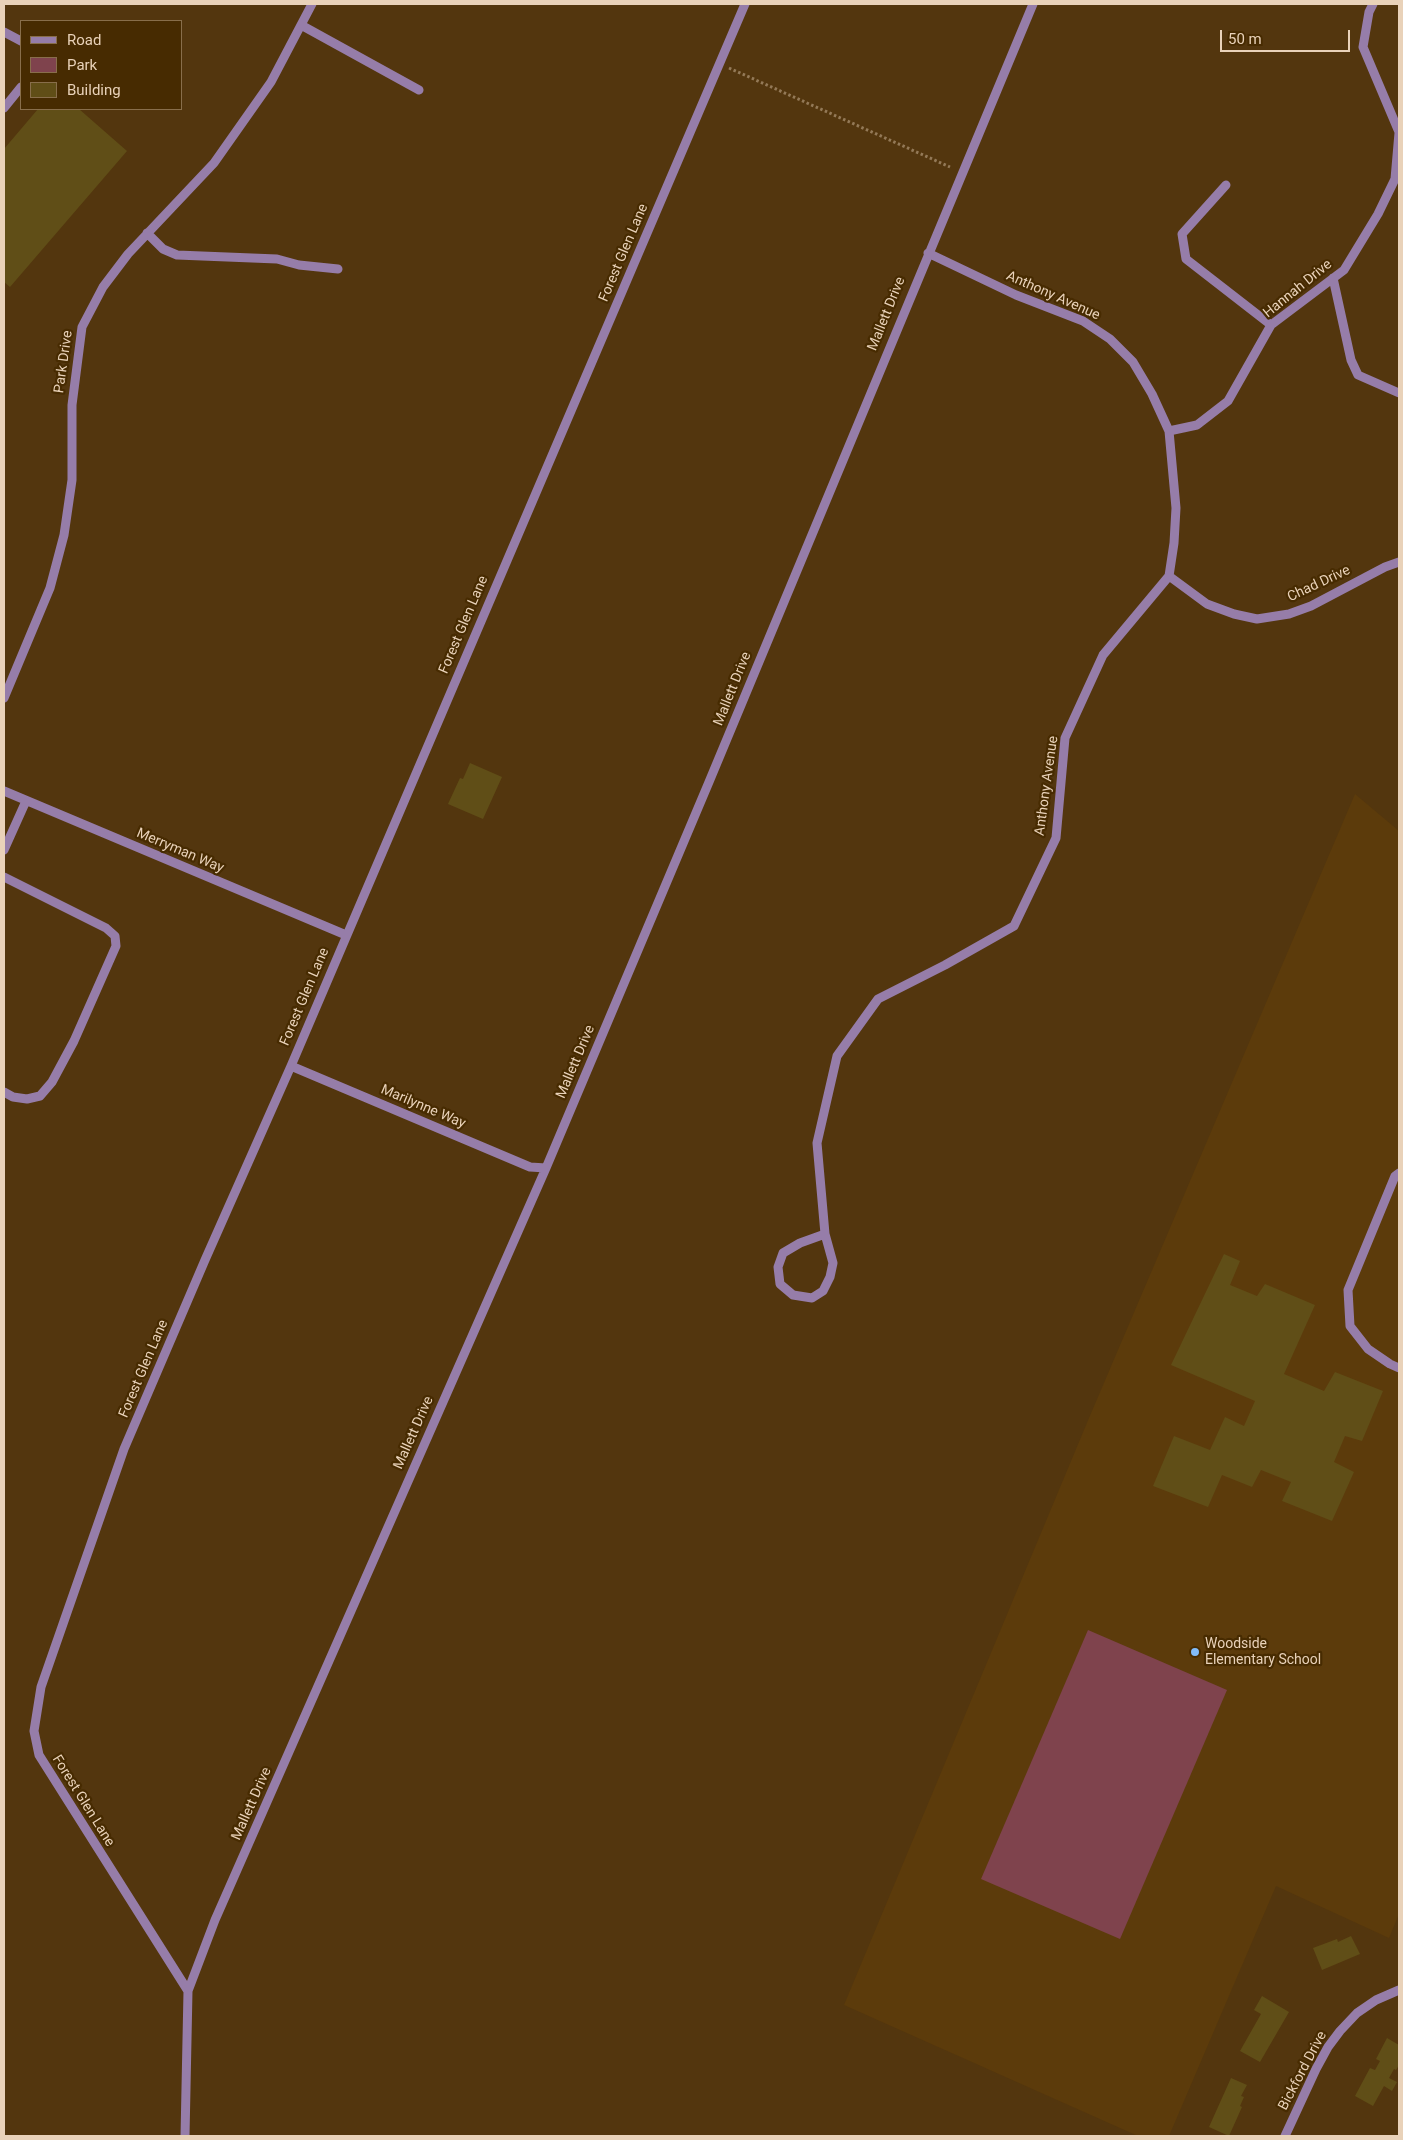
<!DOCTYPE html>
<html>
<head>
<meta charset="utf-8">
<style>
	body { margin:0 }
	#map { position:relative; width:1403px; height:2140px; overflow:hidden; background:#53360e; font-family:Roboto,sans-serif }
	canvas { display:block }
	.frame { position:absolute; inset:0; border:5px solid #e9d2b9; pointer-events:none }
	.legend { position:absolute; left:20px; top:20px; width:162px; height:90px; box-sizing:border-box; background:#472b01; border:1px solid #886e4b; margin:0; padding:6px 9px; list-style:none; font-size:15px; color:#e9d2b9 }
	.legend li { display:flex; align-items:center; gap:10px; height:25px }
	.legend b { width:25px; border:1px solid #886e4b }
	.scale { position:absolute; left:1220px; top:30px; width:130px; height:22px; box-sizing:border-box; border:2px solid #e9d2b9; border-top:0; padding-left:6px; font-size:15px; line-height:18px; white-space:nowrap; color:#e9d2b9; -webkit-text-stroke:4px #472b01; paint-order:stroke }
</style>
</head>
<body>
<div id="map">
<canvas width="1403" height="2140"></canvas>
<div class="frame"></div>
<ul class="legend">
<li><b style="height:6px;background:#967da9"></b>Road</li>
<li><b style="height:14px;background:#7f434d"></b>Park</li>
<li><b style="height:14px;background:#604e17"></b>Building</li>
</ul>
<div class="scale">50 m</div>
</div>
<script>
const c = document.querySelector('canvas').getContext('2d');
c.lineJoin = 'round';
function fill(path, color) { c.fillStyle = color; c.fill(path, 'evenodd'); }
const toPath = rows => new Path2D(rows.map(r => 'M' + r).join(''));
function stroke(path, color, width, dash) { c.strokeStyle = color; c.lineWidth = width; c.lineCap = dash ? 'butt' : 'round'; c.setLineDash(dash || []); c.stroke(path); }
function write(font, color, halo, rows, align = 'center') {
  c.font = font + ' Roboto,sans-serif'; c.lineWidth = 4.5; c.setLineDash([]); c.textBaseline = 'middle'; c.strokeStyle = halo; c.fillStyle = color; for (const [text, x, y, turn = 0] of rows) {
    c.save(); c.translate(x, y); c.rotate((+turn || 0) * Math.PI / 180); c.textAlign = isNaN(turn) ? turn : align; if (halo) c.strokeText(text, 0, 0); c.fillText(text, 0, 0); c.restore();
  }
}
const built = toPath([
	[1355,794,1399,831,1399,1914,1389,1938,1276,1886,1169,2136,1138,2136,844,2005,1089,1418]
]);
const green = toPath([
	[1088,1630,1227,1690,1120,1939,981,1879]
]);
const building = toPath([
	[38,109,79,109,127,151,10,287,4,282,4,149],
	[470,763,502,777,483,819,448,804,460,778,463,779],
	[1224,1254,1240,1261,1230,1285,1257,1296,1265,1284,1315,1305,1284,1374,1324,1391,1335,1372,1383,1391,1362,1441,1345,1436,1334,1462,1354,1472,1332,1521,1282,1501,1291,1482,1261,1470,1252,1487,1222,1475,1208,1507,1153,1486,1174,1436,1210,1450,1225,1417,1244,1426,1255,1401,1171,1365],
	[1351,1936,1360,1954,1322,1970,1313,1948,1337,1939,1338,1942],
	[1262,1996,1289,2012,1260,2062,1240,2051,1261,2014,1254,2010],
	[1387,2038,1399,2045,1399,2065,1396,2070,1394,2069,1389,2078,1397,2082,1392,2091,1384,2086,1373,2106,1355,2096,1370,2068,1375,2070,1380,2061,1376,2059],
	[1231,2078,1247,2085,1241,2096,1244,2097,1240,2106,1242,2107,1229,2136,1209,2127]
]);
const path = toPath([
	[729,68,950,167]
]);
const minor = toPath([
	[1373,4,1369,12,1363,47,1399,132],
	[301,25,419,90],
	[4,32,21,41],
	[4,108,21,87],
	[1226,185,1182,234,1186,259,1271,325],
	[147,233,163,249,177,255,277,259,299,265,338,269],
	[1333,278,1351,360,1358,375,1399,393],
	[1169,431,1197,425,1228,401,1271,325,1344,270,1378,214,1395,179,1399,133],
	[1169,576,1207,604,1234,614,1257,619,1289,614,1311,606,1385,567,1399,562],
	[4,698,50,588,64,535,72,480,72,405,82,327,103,287,128,254,214,163,271,82,312,4],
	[4,791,346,935],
	[4,850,26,801],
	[4,877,106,928,115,936,116,946,74,1041,52,1082,40,1096,27,1099,13,1097,4,1092],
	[291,1066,530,1167,546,1168],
	[1399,1173,1395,1176,1348,1290,1350,1326,1368,1349,1390,1364,1399,1368],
	[825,1234,800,1243,783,1253,778,1267,780,1284,793,1295,812,1298,823,1291,830,1277,833,1263,825,1234,817,1143,837,1056,878,999,945,965,1014,926,1056,838,1065,738,1103,655,1169,576,1174,543,1176,508,1169,431,1152,394,1133,362,1110,339,1083,321,1016,295,928,253],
	[188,1991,39,1755,34,1731,41,1687,124,1449,205,1260,291,1066,745,4],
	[185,2136,188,1991,215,1920,546,1168,709,782,1033,4],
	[1285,2136,1316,2069,1328,2047,1340,2031,1357,2013,1376,2000,1399,1990]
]);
const markers = [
	[1195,1652,5,"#82bcfa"]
];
const streetNames = [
	["Forest Glen Lane",624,253,-67],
	["Hannah Drive",1298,289,-39],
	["Anthony Avenue",1053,296,24],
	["Mallett Drive",887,314,-68],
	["Park Drive",64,362,-82],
	["Chad Drive",1319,584,-25],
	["Forest Glen Lane",464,625,-67],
	["Mallett Drive",733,689,-68],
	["Anthony Avenue",1047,786,-82],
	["Merryman Way",180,851,23],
	["Forest Glen Lane",305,997,-67],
	["Mallett Drive",576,1062,-67],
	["Marilynne Way",423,1107,23],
	["Forest Glen Lane",144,1369,-67],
	["Mallett Drive",414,1433,-66],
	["Forest Glen Lane",83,1801,58],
	["Mallett Drive",252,1804,-66],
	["Bickford Drive",1303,2071,-62]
];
const poiNames = [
	["Woodside",1205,1644],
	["Elementary School",1205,1660]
];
fill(built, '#5c3b0b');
fill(green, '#7f434d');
fill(building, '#604e17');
stroke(path, '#937957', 3, [2.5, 2.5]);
stroke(minor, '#967da9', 9);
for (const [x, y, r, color] of markers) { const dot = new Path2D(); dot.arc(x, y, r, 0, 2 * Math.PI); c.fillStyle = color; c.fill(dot); stroke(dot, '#472b01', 2); }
write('14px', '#e9d2b9', '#472b01', streetNames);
write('14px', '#e9d2b9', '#472b01', poiNames, 'left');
</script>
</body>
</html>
